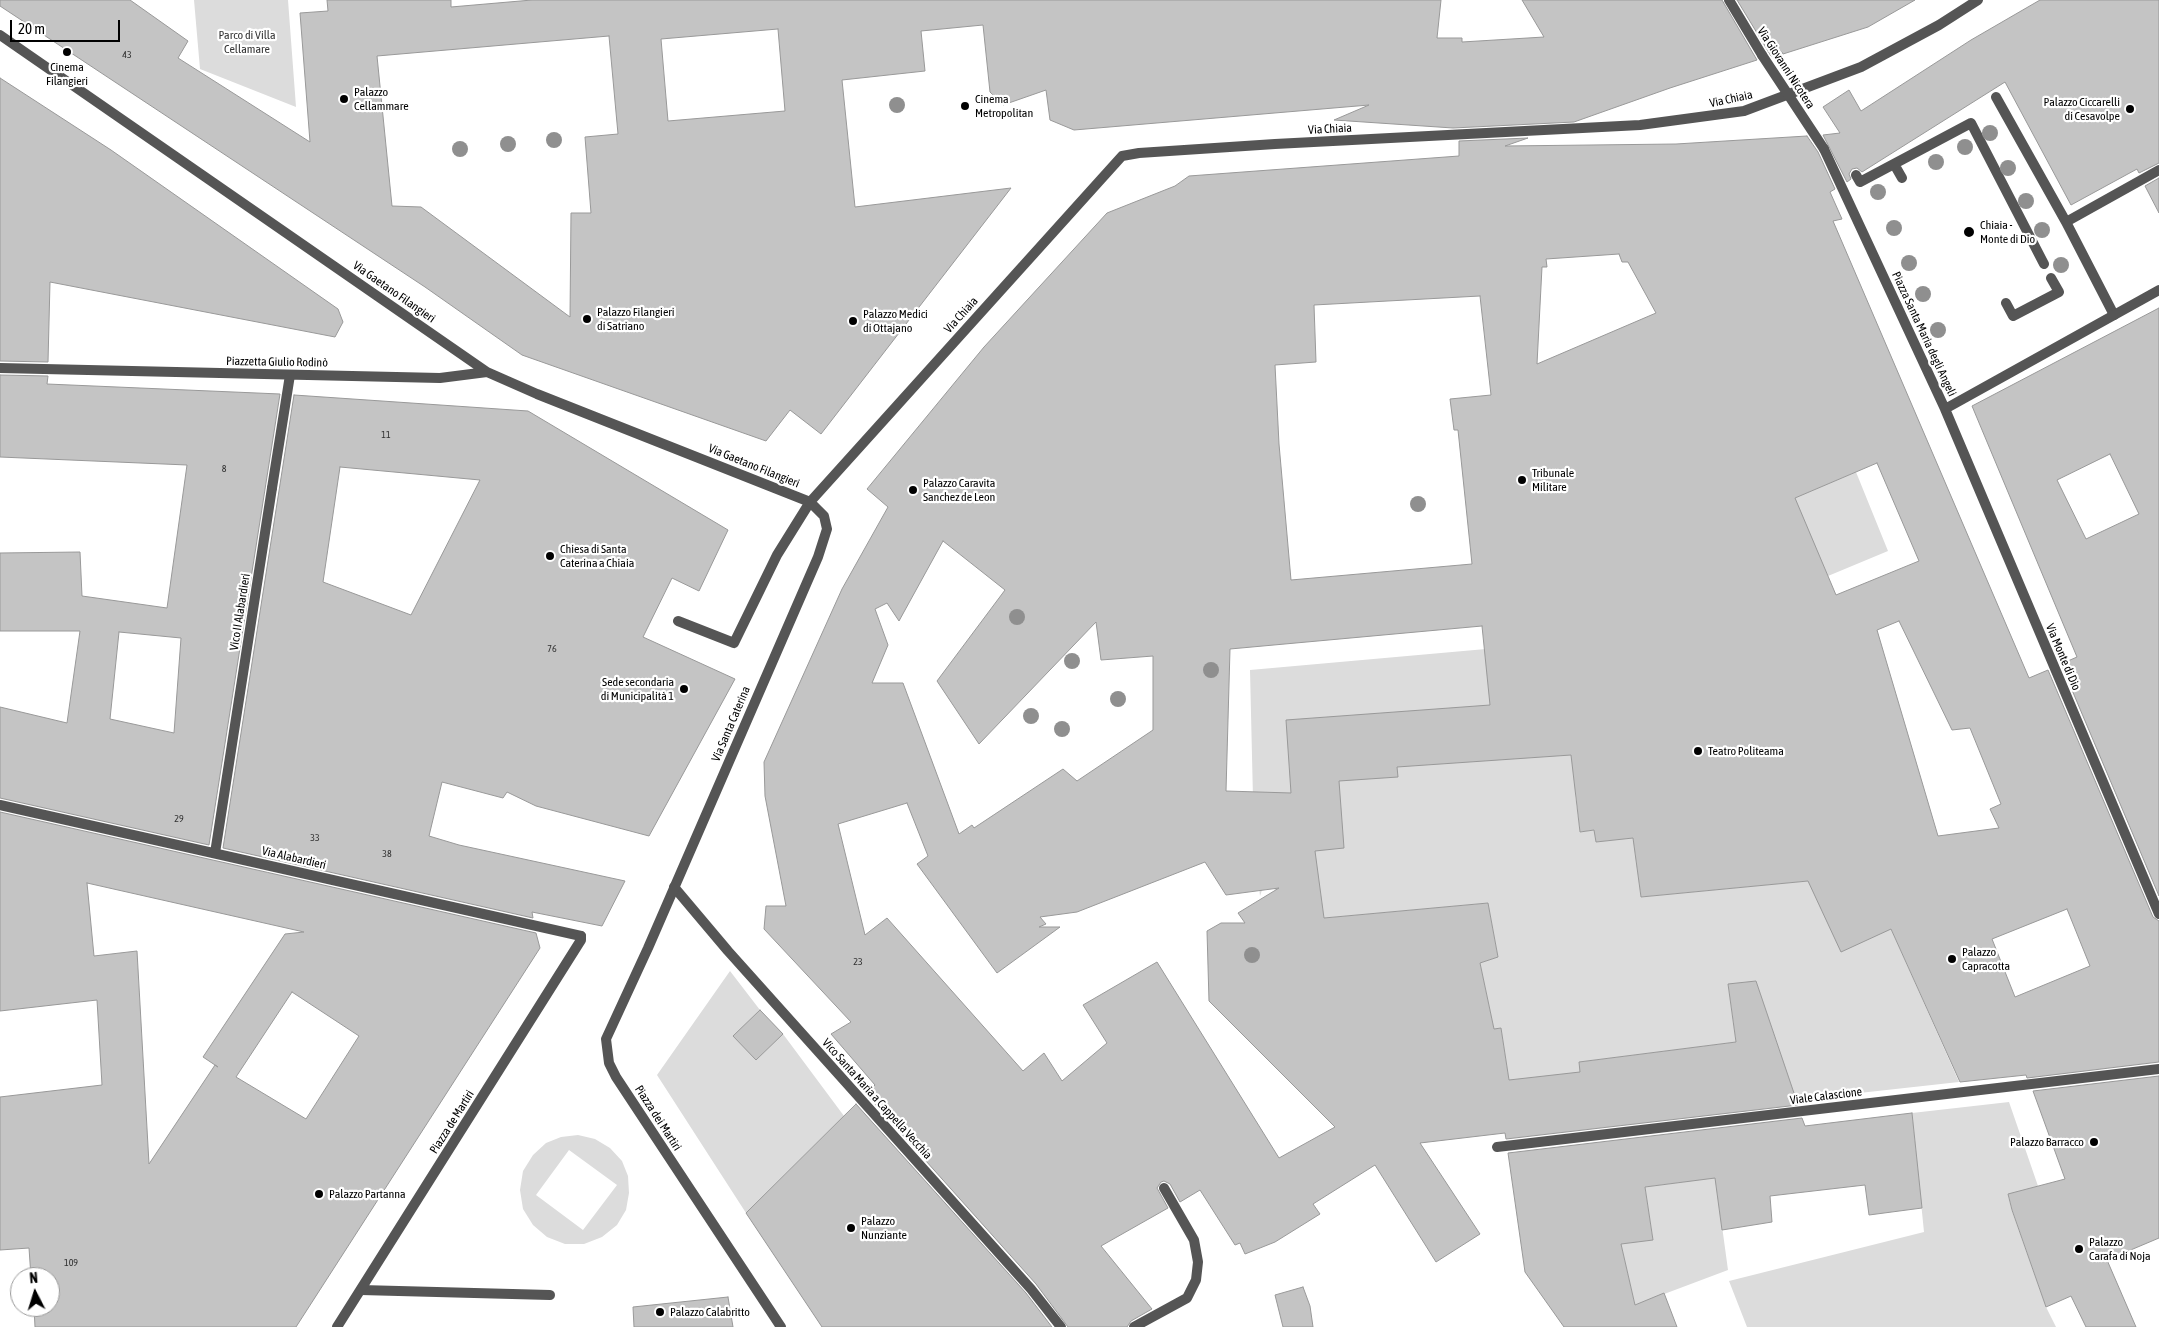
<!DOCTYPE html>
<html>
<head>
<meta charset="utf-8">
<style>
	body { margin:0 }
	#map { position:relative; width:2159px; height:1327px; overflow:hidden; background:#fff; font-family:"Asap Condensed",sans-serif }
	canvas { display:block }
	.north { position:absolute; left:10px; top:1267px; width:50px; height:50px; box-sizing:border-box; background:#fff; border:1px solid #999; border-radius:50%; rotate:355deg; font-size:14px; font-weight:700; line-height:20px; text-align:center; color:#000 }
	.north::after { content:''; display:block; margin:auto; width:18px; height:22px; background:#000; clip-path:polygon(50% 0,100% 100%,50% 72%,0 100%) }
	.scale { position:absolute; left:10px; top:20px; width:110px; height:22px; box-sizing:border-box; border:2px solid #000; border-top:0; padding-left:6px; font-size:15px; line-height:18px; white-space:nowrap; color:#000; -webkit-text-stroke:4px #fff; paint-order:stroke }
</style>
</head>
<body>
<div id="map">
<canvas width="2159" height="1327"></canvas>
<div class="north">N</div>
<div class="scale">20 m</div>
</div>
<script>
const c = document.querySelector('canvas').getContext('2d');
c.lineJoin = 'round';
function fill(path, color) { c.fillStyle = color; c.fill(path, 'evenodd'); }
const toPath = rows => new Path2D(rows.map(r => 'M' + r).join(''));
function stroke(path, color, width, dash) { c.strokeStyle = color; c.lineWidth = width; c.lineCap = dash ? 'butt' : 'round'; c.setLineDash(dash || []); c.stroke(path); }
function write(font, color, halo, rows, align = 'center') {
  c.font = font + ' "Asap Condensed",sans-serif'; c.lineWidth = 4.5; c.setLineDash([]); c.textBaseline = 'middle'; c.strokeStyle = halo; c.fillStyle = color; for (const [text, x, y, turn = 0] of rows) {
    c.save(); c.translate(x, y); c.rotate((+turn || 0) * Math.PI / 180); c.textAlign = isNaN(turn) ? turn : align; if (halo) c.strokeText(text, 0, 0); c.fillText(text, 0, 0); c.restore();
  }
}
const green = toPath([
	[194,0,288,0,296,107,200,69],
	[1856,472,1888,551,1828,576,1823,565,1770,508],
	[1542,644,1591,791,1575,793,1580,832,1594,830,1596,842,1614,840,1632,827,1641,897,1808,881,1891,929,1959,1082,1796,1100,1756,981,1728,985,1736,1042,1579,1062,1583,1094,1509,1080,1501,1028,1494,1029,1480,963,1498,957,1488,903,1324,918,1320,890,1277,893,1271,884,1264,884,1260,896,1254,842,1250,670],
	[730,971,760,1010,783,1034,844,1116,746,1213,657,1075],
	[2009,1102,2038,1186,2008,1195,2012,1211,2046,1307,2056,1327,1747,1327,1729,1281,1924,1232,1912,1113],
	[578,1135,595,1139,610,1148,622,1161,628,1176,629,1193,626,1210,617,1225,602,1237,584,1244,565,1244,547,1237,533,1225,523,1209,520,1190,523,1171,533,1155,546,1143,561,1137],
	[569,1150,617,1185,583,1230,536,1195],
	[1710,1138,1728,1270,1635,1305,1621,1244,1653,1239,1645,1187,1684,1182]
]);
const building = toPath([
	[0,0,130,0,188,41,178,58,310,142,300,13,328,11,327,0,451,0,451,7,532,0,1441,0,1437,38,1462,38,1462,42,1544,37,1522,0,1722,0,1757,60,1670,88,1574,122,1453,128,1334,120,1369,105,1074,130,1050,120,1046,90,1003,105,990,92,983,25,921,31,925,71,842,80,855,207,1011,188,821,434,790,410,766,441,522,355,425,287,0,6,0,0],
	[778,29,785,111,668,121,661,39,778,29],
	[609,36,618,134,585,137,591,213,571,213,570,317,421,207,392,206,377,56,609,36],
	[1737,0,1915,0,1868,27,1783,54,1782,52,1771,56,1737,0],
	[2040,0,2159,0,2159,163,2139,173,2137,169,2071,205,2005,82,1862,172,1857,168,1852,169,1849,174,1851,179,1847,182,1823,135,1840,133,1823,107,1849,90,1861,111,1971,40,2040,0],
	[0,78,111,150,338,309,343,322,335,337,50,282,48,362,0,361,0,78],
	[1807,136,1818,152,1835,189,1830,192,1842,219,1833,221,2029,678,2048,670,2153,917,2159,921,2159,1062,2027,1078,2026,1075,1960,1082,1891,929,1841,952,1808,881,1641,897,1633,838,1596,842,1594,830,1580,832,1571,755,1397,767,1398,777,1339,781,1344,848,1315,851,1324,918,1488,903,1498,957,1480,963,1494,1029,1501,1028,1509,1080,1580,1072,1579,1062,1736,1042,1728,984,1756,981,1798,1105,1506,1139,1505,1133,1420,1143,1480,1234,1436,1262,1375,1165,1313,1204,1320,1214,1275,1242,1245,1254,1240,1243,1235,1245,1200,1190,1180,1202,1170,1184,1164,1181,1161,1182,1157,1188,1168,1208,1101,1246,1152,1309,1131,1321,1127,1327,1068,1327,1036,1284,866,1094,875,1085,831,1034,851,1022,764,929,766,906,786,906,765,796,764,762,842,589,888,507,867,489,984,347,1107,213,1175,186,1189,176,1459,156,1459,141,1528,138,1505,146,1676,144,1807,136],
	[1619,254,1622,262,1628,262,1656,313,1537,364,1542,267,1547,267,1546,259,1619,254],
	[1480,296,1491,395,1450,399,1454,430,1458,430,1472,564,1291,580,1279,444,1275,365,1316,362,1314,305,1480,296],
	[1877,463,1919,561,1836,595,1795,498,1877,463],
	[943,541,1005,590,937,681,979,744,1096,622,1101,660,1153,656,1153,730,1077,781,1063,769,974,828,972,825,959,834,903,683,872,683,888,645,875,609,887,603,899,621,943,541],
	[1899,621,1952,730,1970,728,2001,804,1990,809,1999,828,1938,836,1877,630,1899,621],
	[1482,626,1490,705,1286,720,1291,793,1226,791,1230,649,1482,626],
	[907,803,928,856,917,864,997,973,1060,927,1039,927,1046,924,1040,917,1077,912,1205,862,1226,895,1279,888,1238,913,1245,923,1221,923,1207,931,1209,1001,1335,1127,1279,1158,1157,962,1083,1005,1107,1043,1062,1081,1044,1053,1023,1071,887,918,865,935,838,824,907,803],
	[2067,909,2090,966,2015,997,1992,939,2067,909],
	[2159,178,2159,213,2145,186,2159,178],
	[2159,308,2159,896,2061,664,2077,657,1972,406,2159,308],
	[2110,454,2139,514,2086,539,2057,480,2110,454],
	[0,375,48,376,47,384,280,394,209,845,0,798,0,707,67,723,80,631,0,631,0,553,80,552,82,596,167,608,187,465,0,457,0,375],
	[119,632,181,638,174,733,110,719,119,632],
	[294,395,528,411,728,530,699,591,672,578,643,637,735,679,649,836,536,806,507,792,503,798,442,782,429,836,459,845,625,881,602,926,532,912,533,918,223,848,294,395],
	[340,467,480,480,411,615,323,582,340,467],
	[0,812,536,933,540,948,296,1327,35,1327,34,1307,50,1307,50,1277,31,1277,29,1248,0,1250,0,1097,102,1085,97,1000,0,1011,0,812],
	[87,883,304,932,285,934,203,1057,218,1067,215,1065,149,1164,137,951,94,956,87,883],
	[292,992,359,1036,306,1119,236,1077,292,992],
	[760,1010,783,1034,756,1060,733,1036,760,1010],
	[2159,1076,2159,1238,2107,1260,2136,1327,2086,1327,2071,1296,2046,1307,2012,1210,2008,1194,2065,1179,2033,1091,2159,1076],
	[856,1104,1026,1293,1052,1327,822,1327,746,1213,856,1104],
	[1912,1113,1922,1208,1869,1215,1865,1185,1770,1196,1772,1222,1722,1230,1715,1178,1645,1187,1653,1240,1621,1244,1635,1305,1664,1293,1677,1327,1564,1327,1525,1272,1508,1153,1802,1118,1805,1126,1912,1113],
	[1303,1287,1310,1306,1313,1327,1283,1327,1275,1295,1303,1287],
	[728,1297,733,1327,634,1327,633,1307,728,1297]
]);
const lane = toPath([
	[1996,97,2066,222],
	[2114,315,2066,222,2159,170],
	[678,621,734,643,777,555,810,502],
	[0,805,581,936],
	[215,853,272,488],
	[674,887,728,951,1031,1289,1061,1327],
	[1497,1147,2159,1069],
	[361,1290,550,1295],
	[1134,1327,1187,1298,1196,1280,1198,1262,1194,1240,1164,1188]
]);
const street = toPath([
	[1729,0,1762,55],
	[0,35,487,372,537,394,810,502,824,516,827,529,818,557,648,948,606,1039,609,1063,616,1077,781,1327],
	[1824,149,1945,409,2159,914],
	[1894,164,1902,178],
	[1856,175,1860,182,1971,123,2044,264],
	[2006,303,2013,316,2059,292,2051,278],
	[0,368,440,378,487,372],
	[1945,409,2159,290],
	[272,488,290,375],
	[810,502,1122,156,1139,153,1275,144,1640,125,1744,111,1861,67,1939,25,1978,0],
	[337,1327,581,940,581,936]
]);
const streetBridge = toPath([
	[1762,55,1824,149]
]);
const trees = [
	[897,105],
	[1990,133],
	[554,140],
	[508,144],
	[1965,147],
	[460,149],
	[1936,162],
	[2008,168],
	[1878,192],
	[2026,201],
	[1894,228],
	[2042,230],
	[1909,263],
	[2061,265],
	[1923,294],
	[1938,330],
	[1418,504],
	[1017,617],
	[1072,661],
	[1211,670],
	[1118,699],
	[1031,716],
	[1062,729],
	[1252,955]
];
const markers = [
	[67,52,5,"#000"],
	[344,99,5,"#000"],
	[965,106,5,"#000"],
	[2130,109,5,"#000"],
	[1969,232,6,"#000"],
	[587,319,5,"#000"],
	[853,321,5,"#000"],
	[1522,480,5,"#000"],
	[913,490,5,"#000"],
	[550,556,5,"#000"],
	[684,689,5,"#000"],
	[1698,751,5,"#000"],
	[1952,959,5,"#000"],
	[2094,1142,5,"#000"],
	[319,1194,5,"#000"],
	[851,1228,5,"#000"],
	[2079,1249,5,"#000"],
	[660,1312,5,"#000"]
];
const numberNames = [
	["43",127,55],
	["11",386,435],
	["8",224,469],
	["76",552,649],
	["29",179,819],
	["33",315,838],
	["38",387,854],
	["23",858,962],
	["109",71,1263]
];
const parkNames = [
	["Parco di Villa",247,35],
	["Cellamare",247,49]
];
const poiNames = [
	["Cinema",67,67,"center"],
	["Filangieri",67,81,"center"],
	["Palazzo",354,92],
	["Cellammare",354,106],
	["Cinema",975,99],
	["Metropolitan",975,113],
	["Palazzo Ciccarelli",2120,102,"right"],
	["di Cesavolpe",2120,116,"right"],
	["Chiaia -",1980,225],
	["Monte di Dio",1980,239],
	["Palazzo Filangieri",597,312],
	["di Satriano",597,326],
	["Palazzo Medici",863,314],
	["di Ottajano",863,328],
	["Tribunale",1532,473],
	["Militare",1532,487],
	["Palazzo Caravita",923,483],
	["Sanchez de Leon",923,497],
	["Chiesa di Santa",560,549],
	["Caterina a Chiaia",560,563],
	["Sede secondaria",674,682,"right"],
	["di Municipalità 1",674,696,"right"],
	["Teatro Politeama",1708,751],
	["Palazzo",1962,952],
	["Capracotta",1962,966],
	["Palazzo Barracco",2084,1142,"right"],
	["Palazzo Partanna",329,1194],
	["Palazzo",861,1221],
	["Nunziante",861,1235],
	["Palazzo",2089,1242],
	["Carafa di Noja",2089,1256],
	["Palazzo Calabritto",670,1312]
];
const streetNames = [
	["Via Giovanni Nicotera",1786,68,57],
	["Via Chiaia",1731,99,-12],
	["Via Chiaia",1330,129,-3],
	["Via Gaetano Filangieri",394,292,35],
	["Via Chiaia",961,315,-48],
	["Piazza Santa Maria degli Angeli",1924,334,65],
	["Piazzetta Giulio Rodinò",277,362,1],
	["Via Gaetano Filangieri",754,466,22],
	["Vico II Alabardieri",240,612,-81],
	["Via Monte di Dio",2063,657,67],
	["Via Santa Caterina",731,724,-67],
	["Via Alabardieri",294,858,13],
	["Viale Calascione",1826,1096,-7],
	["Vico Santa Maria a Cappella Vecchia",877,1099,48],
	["Piazza dei Martiri",658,1118,57],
	["Piazza de Martiri",452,1122,-58]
];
fill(green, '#dcdcdc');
fill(building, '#c4c4c4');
stroke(building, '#999', 1);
stroke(lane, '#555', 10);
stroke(street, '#555', 10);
stroke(streetBridge, '#555', 10);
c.fillStyle = '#8f8f8f';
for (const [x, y] of trees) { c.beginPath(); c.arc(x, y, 8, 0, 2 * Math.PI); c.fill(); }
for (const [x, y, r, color] of markers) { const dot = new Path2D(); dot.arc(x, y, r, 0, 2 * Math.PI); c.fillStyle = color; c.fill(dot); stroke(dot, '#fff', 2); }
write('10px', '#313131', null, numberNames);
write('12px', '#333', '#fff', parkNames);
write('12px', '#000', '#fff', poiNames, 'left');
write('12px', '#000', '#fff', streetNames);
</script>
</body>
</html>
